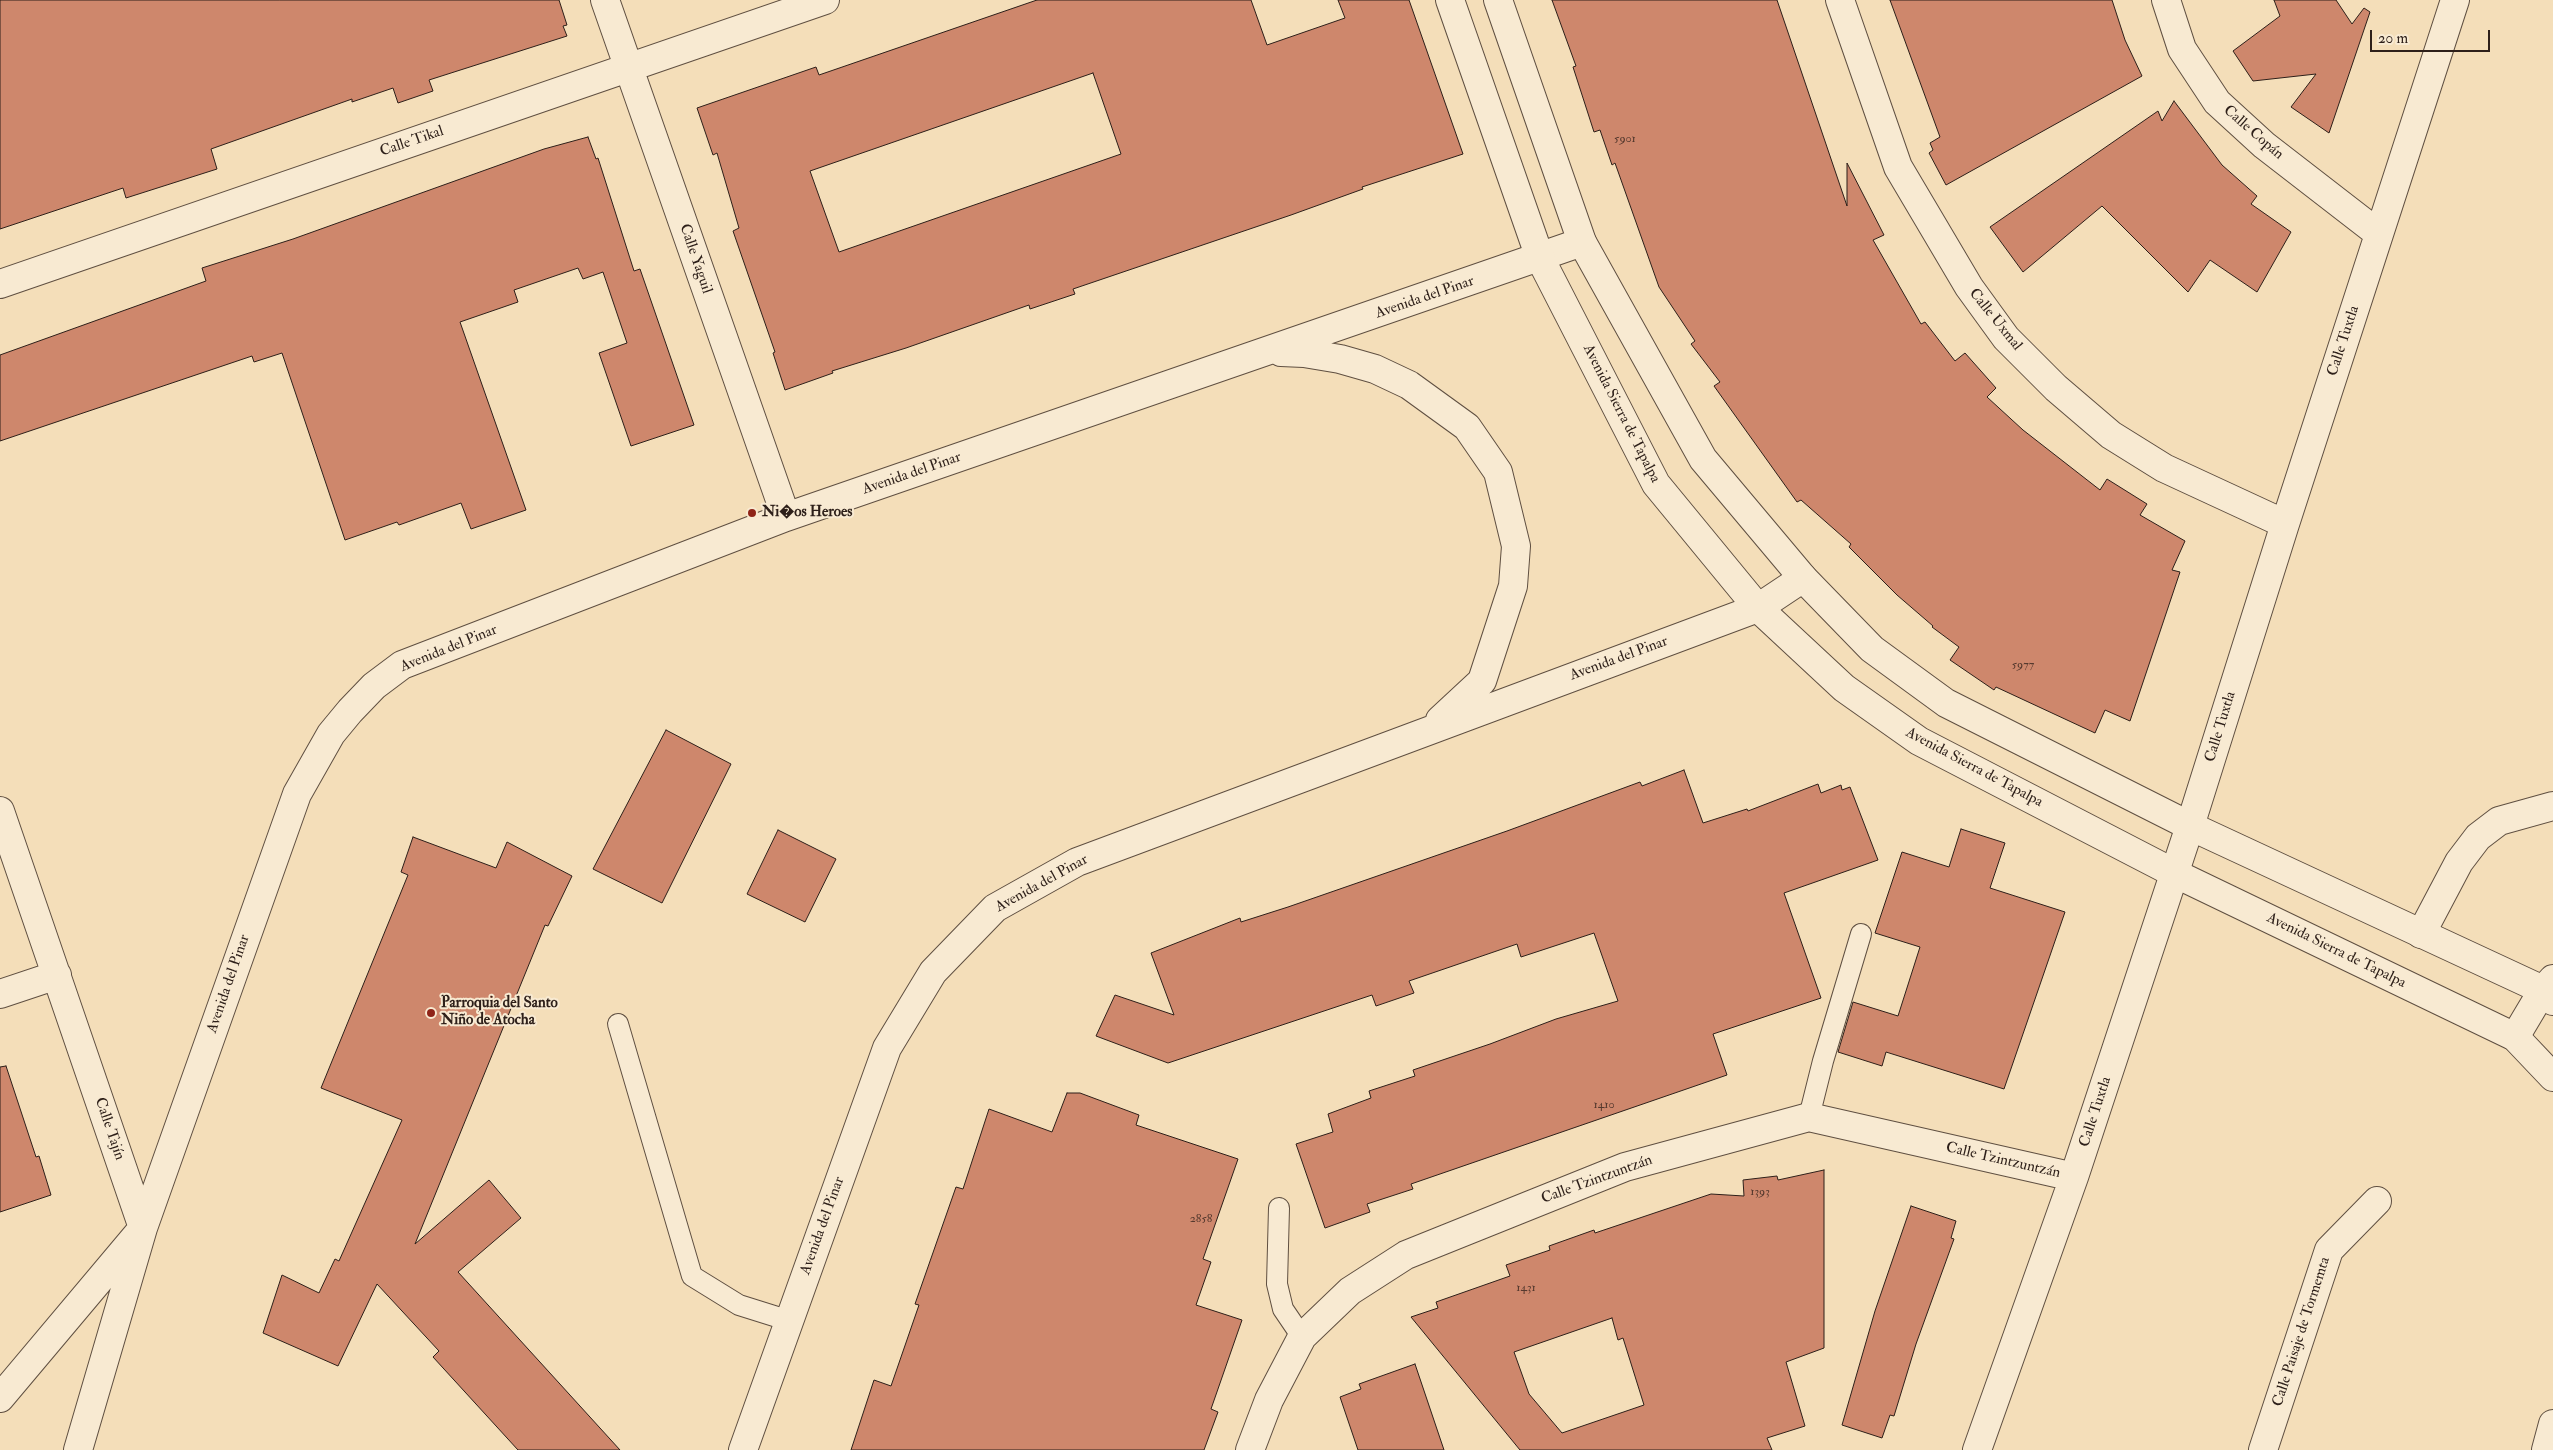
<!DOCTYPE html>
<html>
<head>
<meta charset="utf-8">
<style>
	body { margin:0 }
	#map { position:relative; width:2553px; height:1450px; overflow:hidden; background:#f4deb9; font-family:"IM FELL Double Pica",serif }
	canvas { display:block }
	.scale { position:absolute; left:2370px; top:30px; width:120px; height:22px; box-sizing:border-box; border:2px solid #2d1f19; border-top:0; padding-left:6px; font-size:15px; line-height:18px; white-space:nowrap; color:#2d1f19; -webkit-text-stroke:4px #f8ead2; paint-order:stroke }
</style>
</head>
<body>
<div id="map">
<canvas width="2553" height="1450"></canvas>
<div class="scale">20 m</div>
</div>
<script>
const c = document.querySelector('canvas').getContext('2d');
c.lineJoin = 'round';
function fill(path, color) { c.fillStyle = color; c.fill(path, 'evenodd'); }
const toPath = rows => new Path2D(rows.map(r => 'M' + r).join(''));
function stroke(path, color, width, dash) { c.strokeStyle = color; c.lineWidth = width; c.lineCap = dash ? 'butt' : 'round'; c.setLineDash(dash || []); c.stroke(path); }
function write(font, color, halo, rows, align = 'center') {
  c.font = font + ' "IM FELL Double Pica",serif'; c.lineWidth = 4; c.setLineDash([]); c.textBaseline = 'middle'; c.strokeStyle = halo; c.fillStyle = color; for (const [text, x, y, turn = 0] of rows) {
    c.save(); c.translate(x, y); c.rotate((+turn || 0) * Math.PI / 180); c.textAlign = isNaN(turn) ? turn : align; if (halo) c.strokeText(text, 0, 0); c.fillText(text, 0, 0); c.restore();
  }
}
const building = toPath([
	[0,0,559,0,567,25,563,26,567,36,429,80,433,91,398,103,393,88,352,102,352,99,211,149,217,169,126,198,123,188,0,229,0,0],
	[1037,0,1251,0,1267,45,1345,18,1338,0,1409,0,1463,154,1362,187,1363,189,1291,215,1073,289,1075,294,1030,309,1029,305,906,348,832,371,833,373,785,390,773,353,775,352,733,231,739,228,717,153,713,155,697,108,816,67,819,75,1037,0],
	[1093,73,1121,154,839,252,810,171,1093,73],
	[1552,0,1777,0,1847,206,1847,163,1884,235,1873,240,1921,324,1925,322,1955,361,1965,353,1996,388,1987,397,2023,430,2100,490,2107,479,2147,504,2140,515,2185,541,2172,570,2180,572,2130,721,2105,710,2095,733,1996,687,1994,690,1950,660,1959,647,1932,627,1933,626,1897,595,1849,547,1851,544,1801,500,1797,502,1714,386,1720,382,1691,344,1695,341,1659,287,1615,163,1612,165,1600,130,1594,132,1573,67,1576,66,1552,0],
	[1890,0,2112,0,2125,40,2142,76,1946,185,1929,153,1933,150,1930,143,1940,137,1890,0],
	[2274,0,2336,0,2352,24,2364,8,2370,12,2329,133,2291,107,2316,74,2253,81,2233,51,2280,16,2274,0],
	[2174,101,2222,165,2257,196,2251,204,2291,232,2257,292,2210,260,2188,292,2102,206,2023,272,1990,227,2158,111,2162,121,2174,101],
	[588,137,596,159,598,158,634,271,640,269,694,425,631,446,599,353,627,343,603,272,583,279,578,268,514,290,518,302,460,322,526,510,471,529,461,503,399,525,397,522,345,540,282,353,254,362,252,356,0,441,0,355,206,281,202,268,293,239,544,149,588,137],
	[666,730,731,764,662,903,593,869,666,730],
	[1684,770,1703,823,1747,809,1748,811,1818,784,1821,793,1841,785,1842,790,1850,787,1878,860,1784,893,1821,998,1713,1034,1727,1075,1411,1184,1413,1189,1367,1204,1370,1212,1325,1228,1296,1144,1333,1132,1328,1114,1371,1098,1369,1091,1415,1076,1413,1070,1490,1044,1556,1019,1618,1001,1594,933,1521,957,1517,944,1409,981,1414,993,1376,1006,1372,995,1168,1063,1096,1036,1115,995,1174,1015,1151,953,1240,918,1241,922,1288,907,1507,831,1640,782,1642,786,1684,770],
	[1961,829,2005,843,1990,888,2065,912,2004,1089,1886,1052,1882,1066,1838,1052,1853,1002,1898,1016,1920,947,1875,933,1902,852,1949,867,1961,829],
	[778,830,836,859,805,922,747,894,778,830],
	[413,837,496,868,507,842,572,876,548,926,545,925,415,1244,489,1180,521,1218,458,1272,620,1450,518,1450,433,1357,439,1351,377,1284,338,1366,263,1333,282,1275,319,1293,335,1259,339,1261,402,1120,321,1088,408,875,401,872,413,837],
	[6,1066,36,1157,39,1156,51,1195,0,1212,0,1067,6,1066],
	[1067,1093,1080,1093,1139,1115,1136,1125,1238,1159,1203,1259,1211,1262,1196,1305,1242,1320,1211,1409,1218,1412,1204,1450,851,1450,874,1380,891,1386,919,1305,915,1304,956,1187,963,1189,989,1109,1052,1132,1067,1093],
	[1824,1170,1824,1348,1786,1362,1805,1426,1767,1438,1772,1450,1520,1450,1411,1317,1438,1308,1436,1302,1510,1276,1506,1265,1550,1250,1549,1246,1594,1230,1595,1233,1711,1194,1744,1196,1743,1180,1777,1176,1778,1180,1824,1170],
	[1612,1318,1618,1340,1623,1338,1644,1405,1562,1433,1529,1394,1514,1352,1612,1318],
	[1911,1206,1956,1221,1951,1238,1954,1239,1916,1344,1894,1416,1890,1415,1882,1438,1842,1425,1875,1311,1911,1206],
	[1415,1364,1444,1450,1358,1450,1340,1397,1361,1389,1359,1384,1415,1364]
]);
const service = toPath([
	[618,1024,692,1276,739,1305,790,1321],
	[1809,1117,1823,1061,1861,934],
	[1279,1208,1277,1284,1283,1309,1302,1337]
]);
const minor = toPath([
	[605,0,786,517],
	[1840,0,1898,167,1969,287,2006,338,2056,388,2111,435,2164,468,2285,524],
	[2166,0,2182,49,2217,102,2264,145,2379,234],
	[0,284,825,0],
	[1281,352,1304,353,1340,359,1375,369,1409,385,1467,427,1498,472,1516,546,1513,586,1482,681,1440,720],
	[0,811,143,1228,78,1450],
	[2421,934,2459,862,2478,837,2499,821,2553,806],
	[0,994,57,975],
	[2515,1037,2543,990,2553,979],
	[0,1398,143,1228,297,794,331,734,350,711,374,686,402,665,786,517,1582,242],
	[743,1450,887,1048,933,972,995,908,1077,862,1758,608,1803,578],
	[1250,1450,1269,1400,1302,1337,1350,1291,1406,1255,1625,1167,1809,1117,2074,1177],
	[1977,1450,2074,1177,2190,826,2285,524,2455,0],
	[2263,1450,2329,1250,2377,1201]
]);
const tertiary = toPath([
	[1450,0,1540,258,1656,484,1758,608,1844,688,1919,741,2174,873,2515,1037,2553,1077],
	[1498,0,1582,242,1703,459,1803,578,1872,649,1946,703,2190,826,2543,990,2553,1001],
	[2546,1450,2553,1424]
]);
const markers = [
	[752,513,5,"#8f2418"],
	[431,1013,5,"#8f2418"]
];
const numberNames = [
	["5901",1625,139],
	["5977",2023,665],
	["1410",1604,1105],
	["1393",1760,1192],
	["2858",1201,1219],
	["1431",1526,1288]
];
const streetNames = [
	["Calle Copán",2253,133,41],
	["Calle Tikal",412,142,-19],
	["Calle Yaguil",695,259,71],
	["Avenida del Pinar",1425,298,-19],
	["Calle Uxmal",1995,320,51],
	["Calle Tuxtla",2344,341,-72],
	["Avenida Sierra de Tapalpa",1621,414,63],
	["Avenida del Pinar",912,474,-19],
	["Avenida del Pinar",449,649,-22],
	["Avenida del Pinar",1619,659,-20],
	["Calle Tuxtla",2221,727,-73],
	["Avenida Sierra de Tapalpa",1974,768,28],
	["Avenida del Pinar",1042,884,-29],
	["Avenida Sierra de Tapalpa",2336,951,26],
	["Avenida del Pinar",229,984,-71],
	["Calle Tuxtla",2096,1112,-72],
	["Calle Tajín",109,1129,71],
	["Calle Tzintzuntzán",2003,1161,13],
	["Calle Tzintzuntzán",1597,1180,-20],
	["Avenida del Pinar",823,1226,-70],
	["Calle Paisaje de Tormemta",2302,1332,-72]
];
const poiNames = [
	["Ni�os Heroes",762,513],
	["Parroquia del Santo",441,1004],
	["Niño de Atocha",441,1021]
];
fill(building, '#ce876c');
stroke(building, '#2d1f19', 1);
stroke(service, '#5f4f41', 22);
stroke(minor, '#5f4f41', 30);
stroke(tertiary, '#5f4f41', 30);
stroke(service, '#f8ead2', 20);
stroke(minor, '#f8ead2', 28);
stroke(tertiary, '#f8ead2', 28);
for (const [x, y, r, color] of markers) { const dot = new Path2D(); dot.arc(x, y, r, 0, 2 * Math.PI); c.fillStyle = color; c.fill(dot); stroke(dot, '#f8ead2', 2); }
write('12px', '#55392e', null, numberNames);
write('15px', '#2d1f19', '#f8ead2', streetNames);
write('bold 15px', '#2d1f19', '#f8ead2', poiNames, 'left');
</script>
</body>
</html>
